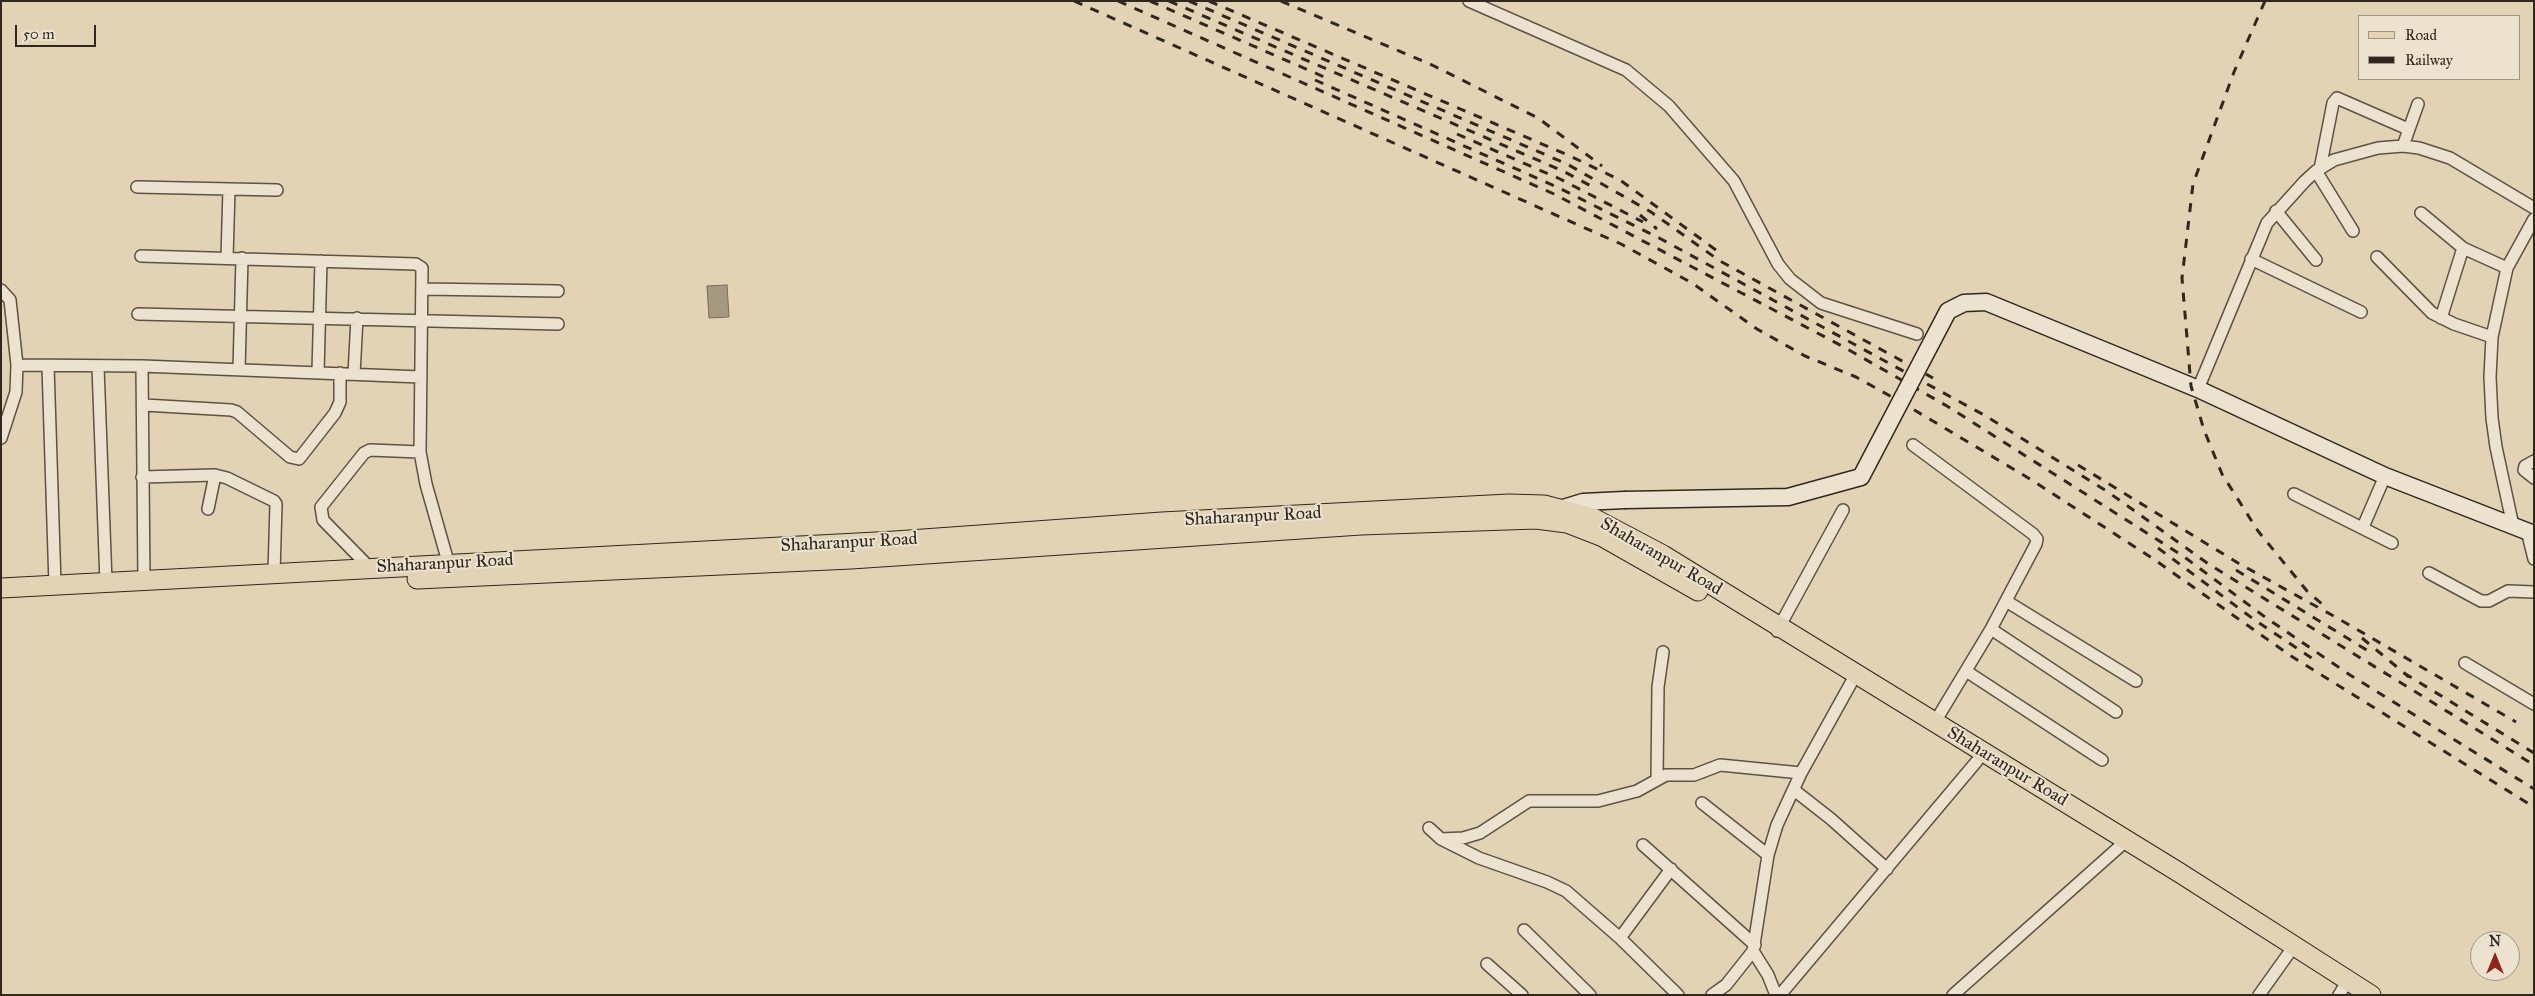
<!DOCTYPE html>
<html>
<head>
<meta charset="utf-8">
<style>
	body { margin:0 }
	#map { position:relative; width:2535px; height:996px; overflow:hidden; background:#e2d3b5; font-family:"IM FELL Great Primer",serif }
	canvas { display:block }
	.frame { position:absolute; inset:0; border:2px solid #31271e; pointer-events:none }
	.legend { position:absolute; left:2358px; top:15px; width:162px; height:65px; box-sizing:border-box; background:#ece2cf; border:1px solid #a19788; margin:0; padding:6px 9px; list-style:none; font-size:15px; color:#31271e }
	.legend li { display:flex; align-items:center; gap:10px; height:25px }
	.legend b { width:25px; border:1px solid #a19788 }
	.north { position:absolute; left:2470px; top:931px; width:50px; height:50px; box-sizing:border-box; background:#ece2cf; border:1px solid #a19788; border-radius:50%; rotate:0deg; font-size:14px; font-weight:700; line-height:20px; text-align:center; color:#31271e }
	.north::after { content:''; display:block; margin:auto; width:18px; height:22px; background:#8f2418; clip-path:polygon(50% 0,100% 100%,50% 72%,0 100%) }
	.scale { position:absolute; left:15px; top:25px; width:81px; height:22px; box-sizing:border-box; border:2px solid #31271e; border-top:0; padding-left:6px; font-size:15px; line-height:18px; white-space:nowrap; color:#31271e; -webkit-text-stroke:4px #ece2cf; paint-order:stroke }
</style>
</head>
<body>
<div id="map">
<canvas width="2535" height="996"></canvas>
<div class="frame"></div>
<ul class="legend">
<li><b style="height:6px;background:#e2d3b5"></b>Road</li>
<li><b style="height:6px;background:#31271e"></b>Railway</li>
</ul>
<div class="north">N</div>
<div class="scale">50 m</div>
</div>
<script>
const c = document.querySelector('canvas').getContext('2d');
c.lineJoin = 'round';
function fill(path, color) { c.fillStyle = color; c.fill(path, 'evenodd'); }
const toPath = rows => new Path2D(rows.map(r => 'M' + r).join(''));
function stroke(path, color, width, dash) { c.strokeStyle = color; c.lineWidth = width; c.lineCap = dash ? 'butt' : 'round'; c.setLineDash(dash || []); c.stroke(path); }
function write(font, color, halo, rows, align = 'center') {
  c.font = font + ' "IM FELL Great Primer",serif'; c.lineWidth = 4; c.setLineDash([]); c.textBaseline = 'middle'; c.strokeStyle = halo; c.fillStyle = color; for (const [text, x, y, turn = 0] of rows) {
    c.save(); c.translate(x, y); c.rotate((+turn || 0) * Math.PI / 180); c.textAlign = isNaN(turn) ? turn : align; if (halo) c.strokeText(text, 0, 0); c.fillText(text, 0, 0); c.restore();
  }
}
const water = toPath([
	[727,285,729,317,709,318,707,286,727,285]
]);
const minor = toPath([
	[1469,1,1626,70,1669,106,1734,181,1778,264,1790,279,1821,303,1917,334],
	[2403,146,2418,104],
	[2320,169,2333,103,2337,98,2408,129],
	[2316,171,2353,231],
	[137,187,277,190],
	[2276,211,2316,260],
	[2421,213,2463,248,2507,268],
	[141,256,416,264,422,268,420,452,426,484,450,569],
	[2377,257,2432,313,2454,324,2492,337],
	[227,258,229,189],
	[2251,259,2361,312],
	[423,289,558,291],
	[1,290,10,300,17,365,16,392,1,438],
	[138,314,558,324],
	[2441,318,2463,248],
	[17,365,142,366,421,377],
	[48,366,55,585],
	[142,366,144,581],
	[98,367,106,582],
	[239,370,242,258],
	[318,372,321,261],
	[354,374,357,318],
	[2198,389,2267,223,2305,181,2316,171,2334,160,2378,148,2403,146,2419,148,2450,158,2534,208],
	[144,405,231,410,237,412,290,457,299,459,335,413,340,402,340,373],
	[1913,445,2033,534,2037,539,2036,544,1991,629,1935,722],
	[2534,461,2525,466,2524,470,2534,478],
	[142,477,215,475],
	[2294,494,2392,543],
	[208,509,215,475,227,478,274,501,276,504,274,573],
	[2513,526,2496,447,2492,418,2490,377,2492,337,2507,268,2534,219],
	[2363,527,2385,476],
	[2527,531,2534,559],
	[370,568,323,520,321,507,364,453,370,450,420,452],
	[2429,573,2481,601,2489,601,2508,591,2534,592],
	[2006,601,2136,681],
	[1991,629,2116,712],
	[1777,631,1843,510],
	[2465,663,2534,704],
	[1966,671,2102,760],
	[1657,779,1658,687,1663,652],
	[1794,790,1831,819,1887,869],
	[1702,803,1768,855],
	[1429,828,1441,839,1479,858,1547,882,1566,891,1620,938,1678,995],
	[1441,839,1463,838,1480,833,1529,801,1598,801,1637,791,1666,775,1694,775,1720,765,1801,773],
	[1643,845,1755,945],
	[1524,930,1590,995],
	[1620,938,1671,869],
	[1753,951,1768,975,1776,995],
	[1487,964,1522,995],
	[1712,995,1726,985,1753,951,1768,855,1777,825,1801,773,1856,674],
	[1780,995,1977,761],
	[1953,995,2127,840],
	[2259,995,2289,953],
	[2339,995,2344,987]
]);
const secondary = toPath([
	[2135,363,2198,389,2385,476,2534,534],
	[1557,513,1560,509,1583,502,1624,500]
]);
const primary = toPath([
	[417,579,851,559,1361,525,1536,519,1567,523,1603,537,1698,591],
	[1,588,895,541,1162,522,1509,504,1544,505,1593,518,1663,555,2180,873,2371,995]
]);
const rail = toPath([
	[1074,1,1621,244,1692,283,1757,329,1805,356,1856,377,1901,402,2030,479,2152,558,2291,656,2534,807],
	[1118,1,1554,194,1842,346,1947,406,2183,556,2265,617,2350,675,2534,789],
	[1150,1,1329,79],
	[1169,1,1563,171,1593,187],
	[1189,1,1567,164,1651,212,1720,261,1933,378],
	[1209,1,1570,156,1620,180,1716,250],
	[1281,1,1432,65,1538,118,1602,166],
	[2265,1,2234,72,2193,184,2182,278,2191,386,2204,430,2222,474,2258,531,2307,591,2322,604],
	[1315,80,1557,187,1661,239,1984,415,2108,492,2210,565,2534,765],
	[1457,134,1560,179,1643,222],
	[1640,215,1657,229],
	[2078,465,2238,563,2339,619,2516,722],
	[2158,548,2256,621,2319,663],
	[2236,570,2370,652],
	[2362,638,2409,677],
	[2404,673,2534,753]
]);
const secondaryBridge = toPath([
	[1624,500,1788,497,1861,477,1948,311,1964,303,1986,302,2135,363]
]);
const streetNames = [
	["Shaharanpur Road",1253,517,-3],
	["Shaharanpur Road",849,543,-3],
	["Shaharanpur Road",1661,557,30],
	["Shaharanpur Road",445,564,-3],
	["Shaharanpur Road",2007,767,31]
];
fill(water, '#a69982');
stroke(water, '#776b5a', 1);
stroke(minor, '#5d5244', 14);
stroke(secondary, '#31271e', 19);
stroke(primary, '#31271e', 21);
stroke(minor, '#ece2cf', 11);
stroke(secondary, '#ece2cf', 16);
stroke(primary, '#e2d3b5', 19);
stroke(rail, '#31271e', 3, [9, 9]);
stroke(secondaryBridge, '#31271e', 19, []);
stroke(secondaryBridge, '#ece2cf', 16);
write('18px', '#31271e', '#ece2cf', streetNames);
</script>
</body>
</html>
